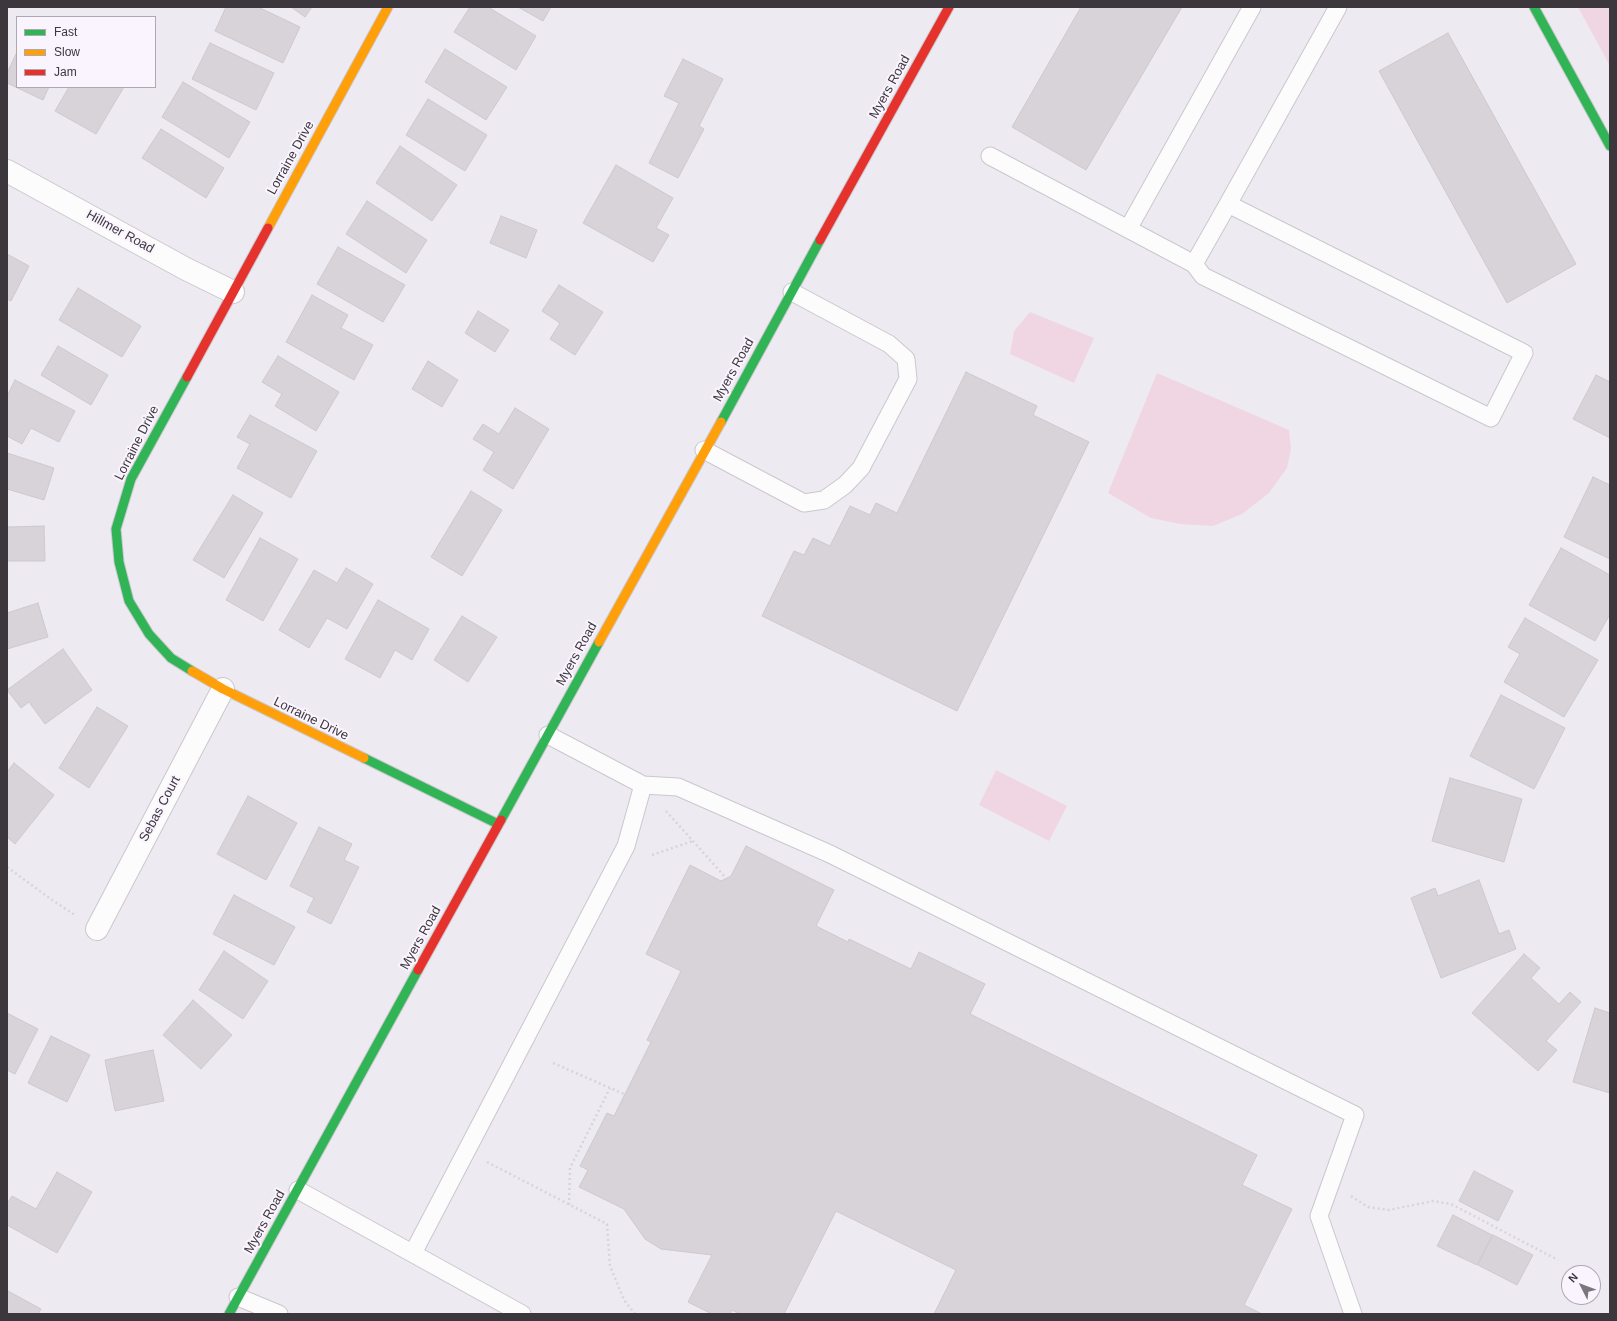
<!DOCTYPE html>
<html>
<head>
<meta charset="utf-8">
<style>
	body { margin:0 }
	#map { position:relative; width:1617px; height:1321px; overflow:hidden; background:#eeeaf2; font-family:Arial,sans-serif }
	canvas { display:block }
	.frame { position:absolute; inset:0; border:8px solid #3b373d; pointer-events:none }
	.legend { position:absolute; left:16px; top:16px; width:140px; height:72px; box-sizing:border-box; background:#faf4fe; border:1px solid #aea8b1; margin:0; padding:5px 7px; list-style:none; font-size:12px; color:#3b373d }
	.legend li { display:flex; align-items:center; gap:8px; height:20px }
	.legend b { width:20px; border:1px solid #aea8b1 }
	.north { position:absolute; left:1561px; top:1265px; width:40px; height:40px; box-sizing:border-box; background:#faf4fe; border:1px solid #aea8b1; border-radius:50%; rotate:312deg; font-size:11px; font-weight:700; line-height:16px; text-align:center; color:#3b373d }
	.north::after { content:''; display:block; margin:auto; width:14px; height:18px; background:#7a767c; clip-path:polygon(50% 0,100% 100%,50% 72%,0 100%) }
</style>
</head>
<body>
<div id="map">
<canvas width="1617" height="1321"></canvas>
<div class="frame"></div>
<ul class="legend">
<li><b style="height:5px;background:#30b455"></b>Fast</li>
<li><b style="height:5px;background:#ff9f0a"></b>Slow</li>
<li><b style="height:5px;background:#e5322d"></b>Jam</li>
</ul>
<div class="north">N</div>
</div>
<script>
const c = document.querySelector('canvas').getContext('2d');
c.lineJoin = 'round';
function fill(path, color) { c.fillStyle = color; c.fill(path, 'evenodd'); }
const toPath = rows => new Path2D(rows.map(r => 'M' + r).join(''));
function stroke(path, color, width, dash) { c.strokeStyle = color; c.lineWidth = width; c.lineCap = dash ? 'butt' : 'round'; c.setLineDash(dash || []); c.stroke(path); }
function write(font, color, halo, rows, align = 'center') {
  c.font = font + ' Arial,sans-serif'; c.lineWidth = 4; c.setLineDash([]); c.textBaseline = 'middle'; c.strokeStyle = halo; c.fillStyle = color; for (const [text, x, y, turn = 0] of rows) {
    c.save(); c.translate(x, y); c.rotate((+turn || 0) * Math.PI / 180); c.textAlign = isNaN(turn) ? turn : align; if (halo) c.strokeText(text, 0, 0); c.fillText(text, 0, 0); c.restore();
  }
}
const green = toPath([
	[1578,7,1610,7,1610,66],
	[1030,312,1094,338,1074,383,1010,354,1014,331],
	[1157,373,1289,430,1291,449,1287,468,1269,493,1242,514,1213,526,1180,524,1151,518,1108,493],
	[996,770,1067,806,1049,841,979,805]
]);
const building = toPath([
	[226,7,258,7,300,27,283,63,215,31,226,7],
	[291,7,312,7,305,17,291,7],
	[470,7,488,7,536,36,516,70,454,32,470,7],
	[518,7,551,7,543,21,518,7],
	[1081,7,1182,7,1086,170,1012,127,1081,7],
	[1448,33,1576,264,1507,303,1379,71,1448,33],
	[210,43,274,73,256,110,192,79,210,43],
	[445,49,507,87,486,120,425,82,445,49],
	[17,52,17,87,49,87,43,100,7,83,7,73,17,52],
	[683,59,723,79,699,126,704,129,678,178,649,163,679,103,664,96,683,59],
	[183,82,250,122,229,158,162,117,183,82],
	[69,87,124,87,96,134,55,111,69,87],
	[428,99,487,135,465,171,406,135,428,99],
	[161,129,224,168,206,198,142,158,161,129],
	[400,146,457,185,432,221,376,183,400,146],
	[616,165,673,198,656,228,669,235,653,262,583,223,616,165],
	[367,201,427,240,406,273,346,234,367,201],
	[501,216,537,230,526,258,490,243,501,216],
	[338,247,405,285,383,322,317,284,338,247],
	[7,254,29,266,11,301,7,299,7,254],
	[559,285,603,312,575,355,550,339,560,323,542,311,559,285],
	[78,288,141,326,122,357,59,320,78,288],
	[312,295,348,315,341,328,373,345,354,380,286,342,312,295],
	[478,311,509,330,495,352,465,333,478,311],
	[58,346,108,375,91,405,41,375,58,346],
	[278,356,339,392,316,431,275,406,282,394,262,382,278,356],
	[428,361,458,380,442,407,412,389,428,361],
	[966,372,1037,406,1033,415,1089,442,957,711,762,616,794,551,804,555,813,538,830,546,850,506,870,515,876,503,897,513,966,372],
	[1596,375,1610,382,1610,438,1573,419,1596,375],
	[15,380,75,411,59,442,31,428,22,444,7,436,7,396,15,380],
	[515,408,549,429,513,489,483,470,494,452,473,439,483,424,499,434,515,408],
	[250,415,317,451,291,498,237,468,250,444,237,437,250,415],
	[7,453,54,468,44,500,7,489,7,453],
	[1593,477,1610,485,1610,559,1564,537,1593,477],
	[471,491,502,510,462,576,431,557,471,491],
	[233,495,263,513,224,578,193,560,233,495],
	[44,526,45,561,7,561,7,527,44,526],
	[260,538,298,559,263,621,226,600,260,538],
	[1561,548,1610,575,1610,614,1595,641,1529,605,1561,548],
	[346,568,373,584,347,629,327,618,309,648,279,630,314,570,337,583,346,568],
	[378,600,429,629,412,660,395,650,380,678,345,659,378,600],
	[38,603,48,637,7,649,7,613,38,603],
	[462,616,497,637,468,682,434,660,462,616],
	[1525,618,1598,660,1564,717,1504,682,1520,654,1508,647,1525,618],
	[63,649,92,690,45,724,29,702,21,708,7,690,63,649],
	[1501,695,1565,728,1534,789,1470,756,1501,695],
	[97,707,128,726,89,788,59,768,97,707],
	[14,763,54,795,15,844,7,837,7,772,14,763],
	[1450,778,1522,799,1504,862,1432,841,1450,778],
	[248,796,297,823,266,880,217,854,248,796],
	[319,827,352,844,344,860,359,867,331,924,307,912,314,898,290,886,319,827],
	[746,846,834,890,816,926,848,942,849,939,911,969,919,952,985,984,970,1014,1257,1155,1242,1185,1292,1209,1244,1305,1262,1314,934,1314,956,1270,836,1211,784,1314,740,1314,732,1310,730,1314,712,1314,688,1302,712,1255,661,1249,645,1239,624,1209,579,1187,588,1170,580,1166,607,1113,614,1116,651,1042,647,1040,681,971,646,954,690,865,721,881,731,876,746,846],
	[1479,880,1499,934,1509,930,1516,949,1441,978,1411,898,1435,888,1438,896,1479,880],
	[234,895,295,927,274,965,213,934,234,895],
	[224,951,268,981,243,1019,199,990,224,951],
	[1524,954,1540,968,1531,978,1559,1004,1570,992,1581,1002,1546,1041,1557,1050,1538,1071,1472,1013,1524,954],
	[193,1000,232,1035,201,1069,163,1035,193,1000],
	[1595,1008,1610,1013,1610,1093,1573,1082,1595,1008],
	[7,1013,38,1029,15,1074,7,1070,7,1013],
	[51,1036,90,1055,67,1102,28,1083,51,1036],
	[153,1050,164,1101,115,1111,105,1060,153,1050],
	[1474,1171,1513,1191,1498,1221,1459,1201,1474,1171],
	[57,1172,92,1192,57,1253,7,1225,7,1204,12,1196,36,1209,57,1172],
	[1453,1215,1492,1235,1477,1265,1437,1246,1453,1215],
	[1493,1235,1533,1255,1517,1285,1478,1265,1493,1235],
	[8,1291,41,1309,38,1314,7,1314,8,1291]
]);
const path = toPath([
	[666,811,726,878],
	[652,855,693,841],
	[7,867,52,900,75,915],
	[553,1063,624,1094],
	[487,1162,607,1224,610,1266,624,1300,635,1314],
	[1351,1196,1368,1207,1389,1210,1433,1201,1451,1204,1558,1260],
	[569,1205,570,1168,610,1088]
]);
const lane = toPath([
	[1252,7,1128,229,1194,264,1203,276,1491,418,1524,353,1228,204,1338,7],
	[990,156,1128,229],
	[1194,264,1228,204],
	[704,450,804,503,824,500,845,485,861,468,908,379,906,359,889,344,792,292],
	[548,735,643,785,678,787,830,854,1355,1115,1319,1216,1353,1314],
	[298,1190,522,1314],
	[413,1253,626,846,643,785],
	[238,1297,279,1314]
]);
const street = toPath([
	[7,171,186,269,233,292],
	[97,929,223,689]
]);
const fast = toPath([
	[1534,7,1610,146],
	[187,377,131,479,116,529,119,562,129,601,149,634,171,658,192,671],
	[721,422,820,240],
	[364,758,498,824],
	[501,820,599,642],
	[229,1314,418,970]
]);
const slow = toPath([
	[268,228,388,7],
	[599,642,721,422],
	[192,671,223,689,364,758]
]);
const jam = toPath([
	[820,240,949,7],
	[187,377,268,228],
	[418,970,501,820]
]);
const streetNames = [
	["Myers Road",890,87,-61],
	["Lorraine Drive",291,158,-61],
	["Hillmer Road",120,232,29],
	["Myers Road",734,370,-61],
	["Lorraine Drive",137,443,-63],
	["Myers Road",577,654,-61],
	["Lorraine Drive",311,719,26],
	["Sebas Court",160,809,-62],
	["Myers Road",421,938,-61],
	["Myers Road",265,1222,-61]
];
fill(green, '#f0d6e3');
fill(building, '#d7d3d9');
stroke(building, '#cdc8ce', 1);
stroke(lane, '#cbc7cd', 19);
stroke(street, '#cbc7cd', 24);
stroke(fast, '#cbc7cd', 11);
stroke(slow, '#cbc7cd', 11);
stroke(jam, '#cbc7cd', 11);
stroke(path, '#d6d5d7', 2.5, [2, 3]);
stroke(lane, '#fcfcfd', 17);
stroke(street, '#fcfcfd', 22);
stroke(fast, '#30b455', 9);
stroke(slow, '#ff9f0a', 9);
stroke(jam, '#e5322d', 9);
write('13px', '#3b373d', '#faf4fe', streetNames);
</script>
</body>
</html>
